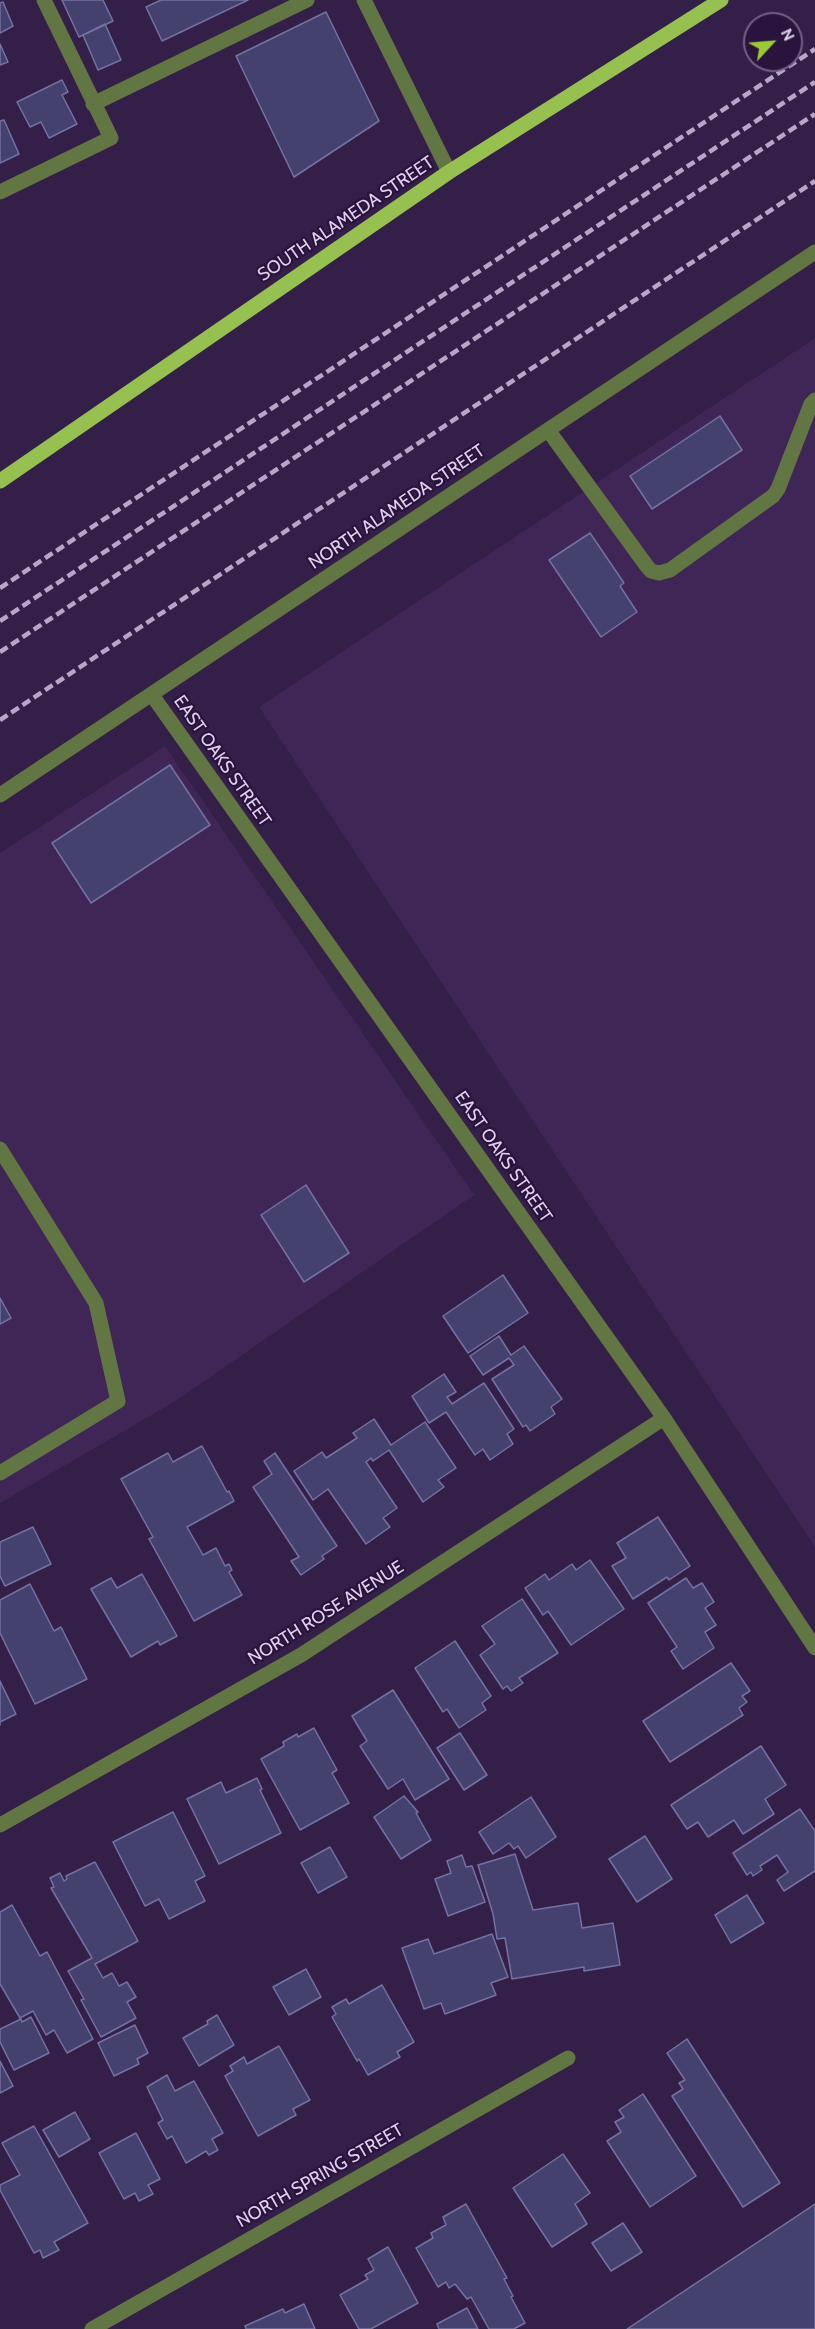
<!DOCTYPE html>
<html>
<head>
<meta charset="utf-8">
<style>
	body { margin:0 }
	#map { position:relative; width:815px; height:2329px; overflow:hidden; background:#341f48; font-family:Cabin,sans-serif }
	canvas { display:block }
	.north { position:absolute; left:743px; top:12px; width:60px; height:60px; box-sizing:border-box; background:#2a143d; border:2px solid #726083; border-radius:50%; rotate:64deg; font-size:16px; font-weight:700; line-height:24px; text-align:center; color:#ded1ec }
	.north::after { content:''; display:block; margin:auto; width:21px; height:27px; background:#99cb36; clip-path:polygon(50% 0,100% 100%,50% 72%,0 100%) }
</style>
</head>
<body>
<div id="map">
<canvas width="815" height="2329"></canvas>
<div class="north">N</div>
</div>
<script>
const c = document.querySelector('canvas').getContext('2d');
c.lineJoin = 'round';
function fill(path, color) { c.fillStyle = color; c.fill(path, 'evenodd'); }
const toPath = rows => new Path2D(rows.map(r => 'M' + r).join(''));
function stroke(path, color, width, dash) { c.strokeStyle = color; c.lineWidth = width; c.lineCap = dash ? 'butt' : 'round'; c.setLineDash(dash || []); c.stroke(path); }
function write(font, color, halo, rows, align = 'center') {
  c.font = font + ' Cabin,sans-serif'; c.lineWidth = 4.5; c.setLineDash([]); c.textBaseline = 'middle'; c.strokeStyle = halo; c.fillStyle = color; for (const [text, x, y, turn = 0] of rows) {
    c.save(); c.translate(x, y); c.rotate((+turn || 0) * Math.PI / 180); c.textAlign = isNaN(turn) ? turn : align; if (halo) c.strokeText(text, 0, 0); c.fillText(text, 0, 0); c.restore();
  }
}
const built = toPath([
	[815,338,815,1547,259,707],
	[165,746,474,1195,174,1402,0,1503,0,853]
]);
const building = toPath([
	[62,0,103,0,113,21,79,37,62,0],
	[161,0,248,0,162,41,146,7,161,0],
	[3,2,13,26,0,33,0,3,3,2],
	[326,12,379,121,294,177,236,56,326,12],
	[105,24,121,60,98,70,83,35,105,24],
	[0,44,8,62,0,65,0,44],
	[62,80,68,92,62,95,77,124,49,138,41,122,30,127,17,102,62,80],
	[4,120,19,154,0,163,0,121,4,120],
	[720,416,742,450,652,509,630,476,720,416],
	[590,533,624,583,620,586,637,612,601,637,549,560,590,533],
	[170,765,210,825,91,903,52,843,170,765],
	[306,1185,349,1253,304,1282,261,1215,306,1185],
	[503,1275,528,1313,468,1353,443,1316,503,1275],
	[0,1298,11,1318,0,1324,0,1298],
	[499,1336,511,1355,524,1346,562,1399,551,1407,555,1414,530,1431,526,1425,523,1427,492,1379,514,1365,509,1358,483,1375,470,1356,499,1336],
	[444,1374,456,1392,447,1397,452,1404,484,1383,514,1429,507,1434,513,1444,490,1460,483,1449,475,1455,446,1412,429,1423,412,1396,444,1374],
	[374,1419,391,1445,425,1422,456,1468,438,1480,444,1487,423,1502,389,1450,373,1461,371,1458,366,1462,397,1508,383,1518,390,1527,366,1544,328,1489,313,1500,294,1471,322,1452,326,1458,357,1438,353,1433,374,1419],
	[202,1446,227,1492,229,1491,234,1501,187,1527,203,1555,216,1548,225,1566,229,1564,232,1570,229,1572,242,1595,194,1621,149,1539,153,1537,121,1479,168,1453,173,1462,202,1446],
	[275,1453,337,1546,322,1556,324,1559,301,1575,291,1561,299,1557,253,1487,272,1474,264,1461,275,1453],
	[658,1517,690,1566,669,1580,667,1577,633,1599,612,1566,626,1558,617,1543,658,1517],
	[33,1527,51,1564,5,1586,0,1576,0,1542,33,1527],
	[590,1560,624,1609,571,1645,548,1611,543,1615,525,1588,545,1574,549,1580,572,1564,576,1570,590,1560],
	[142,1574,177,1636,160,1645,158,1641,131,1657,91,1589,111,1578,117,1588,142,1574],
	[686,1578,693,1588,702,1583,714,1602,705,1608,716,1625,705,1632,714,1648,683,1669,671,1651,677,1647,648,1603,686,1578],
	[30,1584,54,1631,61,1627,87,1679,35,1704,0,1633,0,1600,30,1584],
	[522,1599,558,1653,519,1678,523,1683,511,1691,507,1686,503,1689,480,1655,495,1644,482,1626,522,1599],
	[455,1641,491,1696,482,1703,486,1710,459,1728,447,1709,443,1712,415,1668,455,1641],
	[731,1663,750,1691,742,1696,747,1702,739,1708,743,1715,670,1762,643,1721,731,1663],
	[0,1681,16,1714,0,1722,0,1725,0,1681],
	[393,1690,449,1779,415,1800,403,1779,388,1789,360,1746,367,1741,352,1716,393,1690],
	[314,1728,337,1770,332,1773,349,1803,300,1830,261,1759,284,1746,283,1742,297,1734,298,1737,314,1728],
	[460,1733,487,1775,464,1790,437,1748,460,1733],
	[761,1746,786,1785,765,1799,774,1814,743,1834,734,1820,708,1837,698,1822,687,1829,671,1805,761,1746],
	[257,1778,262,1789,260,1790,281,1833,219,1864,187,1799,221,1782,226,1793,257,1778],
	[404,1796,418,1812,416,1813,431,1840,401,1859,374,1817,404,1796],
	[531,1797,556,1837,526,1858,518,1846,514,1849,509,1843,493,1854,479,1832,531,1797],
	[800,1809,815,1831,815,1871,784,1891,777,1880,788,1872,777,1855,760,1866,762,1870,753,1876,751,1872,747,1875,733,1853,800,1809],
	[173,1812,205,1876,195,1881,205,1901,169,1919,159,1899,145,1906,113,1842,173,1812],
	[645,1836,672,1879,637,1902,609,1859,645,1836],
	[330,1847,347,1877,318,1893,301,1863,330,1847],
	[515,1854,533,1910,578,1903,582,1928,613,1923,620,1965,584,1971,584,1967,512,1979,505,1938,497,1939,493,1914,478,1865,515,1854],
	[462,1855,466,1867,472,1866,485,1902,448,1916,435,1879,451,1873,447,1861,462,1855],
	[95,1862,138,1941,95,1964,103,1978,112,1973,119,1986,127,1982,136,1997,127,2002,136,2018,101,2037,81,2000,84,1999,68,1971,92,1958,51,1888,54,1887,50,1878,60,1873,64,1881,67,1879,66,1876,95,1862],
	[747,1895,764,1923,731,1943,715,1915,747,1895],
	[12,1905,40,1956,47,1952,93,2039,67,2053,54,2030,46,2035,33,2011,20,2018,0,1984,0,1912,12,1905],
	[492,1934,508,1977,491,1983,496,1995,445,2014,441,2003,424,2009,402,1948,428,1939,434,1954,492,1934],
	[306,1969,321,1997,289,2015,273,1987,306,1969],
	[382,1985,414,2042,397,2052,400,2057,368,2075,359,2059,357,2061,332,2017,336,2014,332,2007,346,1999,349,2004,382,1985],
	[217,2015,234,2045,199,2066,183,2038,208,2024,207,2021,217,2015],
	[31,2017,49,2053,14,2070,0,2042,0,2029,21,2019,22,2022,31,2017],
	[135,2025,148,2053,137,2059,139,2064,114,2076,98,2043,135,2025],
	[687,2039,780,2183,743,2207,672,2096,683,2089,679,2083,685,2080,667,2053,687,2039],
	[279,2046,310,2100,293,2109,296,2115,258,2136,225,2076,233,2071,230,2066,244,2057,247,2064,279,2046],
	[0,2061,13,2086,0,2093,0,2061],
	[167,2075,175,2091,194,2081,223,2133,212,2139,218,2150,209,2155,206,2151,186,2163,172,2136,167,2139,158,2123,163,2120,147,2087,167,2075],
	[643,2094,696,2176,650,2207,607,2141,621,2132,615,2122,624,2117,619,2110,643,2094],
	[75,2112,90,2139,59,2157,43,2130,75,2112],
	[34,2126,88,2223,54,2242,59,2250,43,2258,40,2250,34,2253,0,2190,0,2185,20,2175,2,2143,34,2126],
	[136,2133,160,2179,148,2185,153,2194,139,2201,135,2193,124,2199,99,2153,136,2133],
	[563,2154,590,2193,575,2204,587,2224,552,2247,513,2188,563,2154],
	[466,2204,507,2278,504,2279,513,2296,511,2297,525,2323,514,2329,489,2329,471,2297,467,2299,455,2284,449,2288,446,2282,438,2287,416,2248,433,2238,431,2233,446,2225,443,2217,466,2204],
	[815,2204,815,2329,627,2329,815,2204],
	[623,2223,642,2252,611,2271,592,2243,623,2223],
	[388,2247,418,2303,371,2329,359,2329,340,2295,368,2279,365,2275,374,2270,368,2259,388,2247],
	[304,2304,315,2329,246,2329,245,2326,283,2309,285,2313,304,2304],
	[467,2308,478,2329,439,2329,437,2324,467,2308]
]);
const minor = toPath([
	[364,0,449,172],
	[93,104,307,0],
	[0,192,111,138,44,0],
	[548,430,646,565,651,571,659,573,670,570,773,496,778,489,811,404,815,400],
	[152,695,664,1418,815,1648],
	[0,795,815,252],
	[0,1149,96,1303,118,1401,0,1473],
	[0,1825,301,1655,664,1418],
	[92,2329,568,2058]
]);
const major = toPath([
	[0,481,449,172,721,0]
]);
const rail = toPath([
	[0,588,815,49],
	[0,621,815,82],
	[0,652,815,114],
	[0,720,815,181]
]);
const streetNames = [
	["SOUTH ALAMEDA STREET",346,219,-34],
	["NORTH ALAMEDA STREET",397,507,-34],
	["EAST OAKS STREET",222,761,55],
	["EAST OAKS STREET",503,1157,55],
	["NORTH ROSE AVENUE",326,1613,-32],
	["NORTH SPRING STREET",320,2176,-30]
];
fill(built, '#3f2656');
fill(building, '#45416f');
stroke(building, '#7471a3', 1.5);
stroke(minor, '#617642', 15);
stroke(major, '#96c04f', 15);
stroke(rail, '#b6a7c6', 4.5, [9, 4.5]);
write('18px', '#ded1ec', '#2a143d', streetNames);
</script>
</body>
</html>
